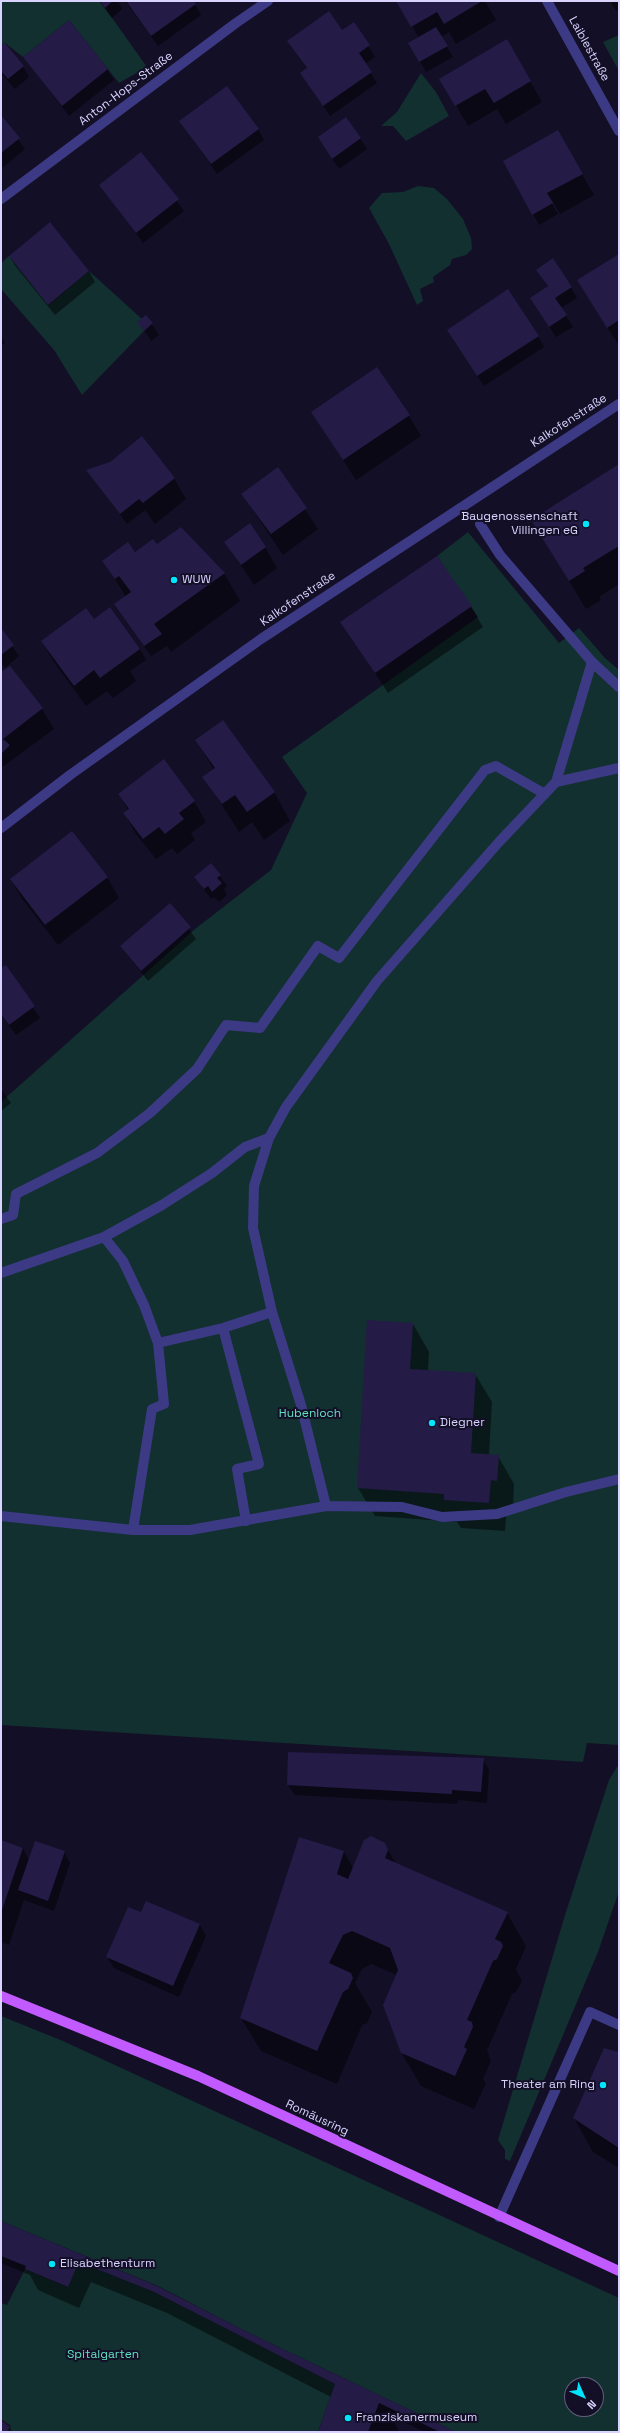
<!DOCTYPE html>
<html>
<head>
<meta charset="utf-8">
<style>
	body { margin:0 }
	#map { position:relative; width:620px; height:2433px; overflow:hidden; background:#130f26; font-family:"Space Grotesk",sans-serif }
	canvas { display:block }
	.frame { position:absolute; inset:0; border:2px solid #d9d4ff; pointer-events:none }
	.north { position:absolute; left:564px; top:2377px; width:40px; height:40px; box-sizing:border-box; background:#130f26; border:1px solid #625e7d; border-radius:50%; rotate:135deg; font-size:11px; font-weight:700; line-height:16px; text-align:center; color:#d9d4ff }
	.north::after { content:''; display:block; margin:auto; width:14px; height:18px; background:#00e5ff; clip-path:polygon(50% 0,100% 100%,50% 72%,0 100%) }
</style>
</head>
<body>
<div id="map">
<canvas width="620" height="2433"></canvas>
<div class="frame"></div>
<div class="north">N</div>
</div>
<script>
const c = document.querySelector('canvas').getContext('2d');
c.lineJoin = 'round';
function fill(path, color) { c.fillStyle = color; c.fill(path, 'evenodd'); }
const toPath = rows => new Path2D(rows.map(r => 'M' + r).join(''));
function stroke(path, color, width, dash) { c.strokeStyle = color; c.lineWidth = width; c.lineCap = dash ? 'butt' : 'round'; c.setLineDash(dash || []); c.stroke(path); }
function write(font, color, halo, rows, align = 'center') {
  c.font = font + ' "Space Grotesk",sans-serif'; c.lineWidth = 4; c.setLineDash([]); c.textBaseline = 'middle'; c.strokeStyle = halo; c.fillStyle = color; for (const [text, x, y, turn = 0] of rows) {
    c.save(); c.translate(x, y); c.rotate((+turn || 0) * Math.PI / 180); c.textAlign = isNaN(turn) ? turn : align; if (halo) c.strokeText(text, 0, 0); c.fillText(text, 0, 0); c.restore();
  }
}
const green = toPath([
	[1,1,100,1,147,67,119,83,69,20,23,57,5,43,1,46],
	[619,35,619,71,603,42],
	[421,73,436,92,449,116,406,141,393,126,381,126,397,112],
	[418,186,434,188,447,199,463,219,471,238,472,249,466,255,452,259,450,265,433,277,434,282,420,289,423,301,417,305,389,244,369,208,382,193,403,192],
	[9,256,49,305,89,271,142,319,144,331,82,395,54,350,1,289,1,263],
	[468,532,559,643,579,628,605,658,619,670,619,1745,587,1743,583,1762,1,1725,1,1102,195,929,271,870,307,793,282,757,478,617,437,556],
	[619,1764,619,1891,598,1952,510,2161,505,2159,505,2150,498,2140,565,1915,609,1780],
	[1,2016,63,2041,619,2298,619,2432,456,2432,243,2330,158,2286,1,2221],
	[572,2385,596,2385,596,2409,572,2409],
	[79,2262,154,2292,335,2384,318,2432,7,2432,11,2426,1,2419,1,2303,7,2305,25,2269,67,2287]
]);
const shadow = toPath([
	[99,1,118,1,122,9,112,18],
	[125,1,193,1,201,15,158,46],
	[398,1,485,1,496,20,456,44,449,32,441,37,453,57,426,72,410,43,419,38],
	[610,1,619,1,619,10,616,11],
	[354,23,375,57,365,64,377,83,330,116,308,84,307,69,295,52,342,31],
	[507,41,542,102,506,124,497,109,468,126,441,79],
	[1,47,23,66,29,77,15,89,1,73],
	[24,57,107,69,114,80,69,116],
	[1,116,25,149,1,169],
	[346,118,367,149,339,169,325,148],
	[181,122,258,129,264,140,217,174],
	[141,153,184,211,143,243,101,186],
	[570,153,594,195,560,214,550,197,549,198,558,214,539,225,533,214],
	[49,224,89,271,95,282,55,315,16,267,10,257],
	[619,255,619,346,591,301],
	[538,270,571,287,577,298,561,308,573,327,556,337,538,309,548,287],
	[146,316,159,335,151,341,139,322],
	[1,335,5,343,1,346],
	[538,336,544,347,484,386,454,341],
	[312,412,409,416,421,436,356,480],
	[142,437,174,478,186,499,155,524,145,510,127,524,87,470,110,463],
	[619,465,619,584,599,597,601,600,586,609,532,520],
	[278,468,318,529,283,555,242,494],
	[225,542,265,547,277,568,254,585],
	[156,545,224,573,240,601,171,652,167,646,151,656,115,605,126,597,104,561],
	[471,607,483,627,388,693,342,622],
	[94,620,140,649,146,660,130,671,136,681,113,698,107,691,86,706,54,662,42,642],
	[1,630,19,656,5,668,1,663],
	[1,674,42,709,54,729,1,768],
	[197,741,274,792,290,821,264,840,252,822,239,832,204,777,214,770],
	[119,794,194,801,206,822,191,833,195,840,177,854,172,848,156,859,136,834,124,813,128,810],
	[211,864,227,886,224,889,227,895,219,902,214,897,211,899,195,877],
	[107,877,119,898,58,945,23,900,11,880],
	[170,904,196,939,148,981,121,947],
	[5,967,40,1018,16,1035,1,1015,1,970],
	[1,1089,11,1103,1,1111],
	[413,1324,429,1352,428,1371,475,1374,492,1402,489,1455,498,1456,514,1484,513,1509,507,1508,505,1531,461,1528,457,1522,375,1516,358,1488],
	[483,1759,489,1770,487,1803,458,1800,457,1804,295,1795,288,1785],
	[1,1841,23,1848,29,1860,64,1852,70,1863,54,1911,24,1900,9,1945,1,1942],
	[384,1843,396,1864,507,1913,526,1946,516,1969,522,1981,516,1992,512,1994,487,2050,491,2061,483,2079,486,2083,474,2109,421,2086,401,2052,397,1975,371,1964,362,1969,355,1983,372,2012,367,2023,362,2025,337,2084,261,2051,241,2018,344,1852,353,1868],
	[146,1902,200,1925,206,1936,179,1997,114,1968,107,1957,142,1914],
	[619,2053,619,2168,593,2152,574,2118],
	[1,2222,242,2331,454,2432,425,2432,391,2416,399,2432,318,2432,331,2397,167,2313,91,2282,79,2308,38,2290,30,2275,1,2263],
	[1,2421,10,2427,12,2432,1,2432]
]);
const building = toPath([
	[100,1,113,1,105,8],
	[126,1,194,1,196,4,151,36],
	[396,1,482,1,444,24,437,12,411,27],
	[329,11,342,30,354,22,370,45,359,53,372,72,323,106,300,73,307,68,287,41],
	[69,20,108,69,62,106,23,57],
	[436,27,448,46,419,62,408,43],
	[507,39,531,81,494,103,485,89,455,106,439,79],
	[5,43,24,66,8,79,1,71,1,46],
	[227,86,259,129,211,164,179,121],
	[1,115,20,138,1,153],
	[346,117,361,138,332,159,318,137],
	[558,130,583,174,547,193,553,203,532,215,503,161],
	[141,152,179,199,136,233,99,185],
	[50,222,89,271,48,305,9,256],
	[619,254,619,320,607,328,577,280],
	[553,258,572,287,555,298,567,315,549,327,530,298,548,286,536,270],
	[508,289,539,336,477,376,447,330],
	[146,315,153,323,144,331,137,322],
	[377,367,410,415,343,460,311,412],
	[142,436,175,478,143,503,139,499,120,514,86,470,110,462],
	[619,464,619,546,583,568,585,571,569,581,531,520],
	[278,467,307,508,271,534,241,494],
	[250,523,266,547,241,565,224,542],
	[181,527,225,573,154,624,162,634,144,646,114,604,131,592,119,576,115,579,102,561,128,542,135,552,153,539,157,544],
	[437,556,472,606,375,673,340,622],
	[110,607,140,649,100,678,94,670,74,686,41,641,86,608,94,619],
	[1,628,14,645,1,655],
	[10,666,43,708,3,739,10,745,1,754,1,672],
	[223,720,275,792,247,812,235,795,222,804,202,777,215,768,195,740],
	[164,759,195,801,179,813,184,819,165,834,159,827,143,839,123,813,129,809,118,794],
	[72,831,108,877,45,925,10,879],
	[211,863,221,875,217,878,222,883,212,892,208,886,204,889,194,877],
	[170,903,191,927,141,971,120,946],
	[6,965,35,1006,9,1025,1,1014,1,968],
	[367,1320,413,1323,410,1369,476,1373,471,1453,499,1455,497,1481,491,1480,489,1503,444,1500,444,1494,357,1488],
	[288,1752,484,1758,481,1792,452,1790,452,1794,287,1785],
	[371,1836,385,1843,388,1850,385,1858,508,1912,495,1939,501,1942,503,1946,497,1959,493,1961,467,2020,472,2022,473,2027,464,2047,467,2049,455,2076,401,2053,383,2005,398,1970,390,1948,352,1931,343,1935,329,1963,351,1973,353,1978,348,1989,343,1992,317,2051,240,2018,299,1837,344,1851,337,1874,348,1879,364,1840],
	[1,1840,23,1848,1,1913],
	[35,1841,65,1851,48,1901,18,1890],
	[146,1901,200,1924,173,1986,106,1957,128,1907,141,1912],
	[604,2048,619,2052,619,2148,573,2118],
	[1,2221,157,2286,243,2330,456,2432,440,2432,379,2403,368,2432,318,2432,335,2384,154,2292,79,2262,68,2287,25,2269,26,2266,1,2256],
	[1,2420,10,2427,7,2432,1,2432]
]);
const minor = toPath([
	[547,1,619,131],
	[1,199,236,23,268,1],
	[480,524,500,555,592,662,619,687],
	[556,782,592,662],
	[1,828,70,775,261,639,619,404],
	[1,1219,13,1215,16,1194,97,1153,150,1113,197,1069,226,1025,260,1028,318,946,339,958,485,770,496,766,545,794],
	[104,1237,123,1261,144,1305,158,1343,164,1404,152,1409,133,1530],
	[1,1273,104,1237,162,1205,212,1173,245,1147,269,1138],
	[223,1328,259,1464,237,1469,246,1521],
	[158,1343,223,1328,272,1312],
	[326,1506,301,1405,272,1312,253,1228,254,1186,269,1138,286,1107,377,981,499,842,556,782,619,768],
	[1,1516,133,1530,190,1530,326,1506,402,1507,442,1517,497,1514,566,1492,619,1479],
	[499,2217,590,2012,619,2025]
]);
const major = toPath([
	[1,1996,198,2076,619,2271]
]);
const markers = [
	[586,524,4,"#00e5ff"],
	[174,580,4,"#00e5ff"],
	[432,1423,4,"#00e5ff"],
	[603,2085,4,"#00e5ff"],
	[52,2264,4,"#00e5ff"],
	[348,2418,4,"#00e5ff"]
];
const streetNames = [
	["Laiblestraße",589,49,61],
	["Anton-Hops-Straße",126,89,-37],
	["Kalkofenstraße",569,421,-33],
	["Kalkofenstraße",298,599,-34],
	["Romäusring",317,2118,25]
];
const poiNames = [
	["Baugenossenschaft",578,517,"right"],
	["Villingen eG",578,531,"right"],
	["WUW",182,580],
	["Diegner",440,1423],
	["Theater am Ring",595,2085,"right"],
	["Elisabethenturm",60,2264],
	["Franziskanermuseum",356,2418]
];
const parkNames = [
	["Hubenloch",310,1414],
	["Spitalgarten",103,2355]
];
fill(green, '#12302f');
fill(shadow, '#0007');
fill(building, '#241b47');
stroke(minor, '#3d3a85', 10);
stroke(major, '#c25bff', 10);
for (const [x, y, r, color] of markers) { const dot = new Path2D(); dot.arc(x, y, r, 0, 2 * Math.PI); c.fillStyle = color; c.fill(dot); stroke(dot, '#130f26', 1.5); }
write('12px', '#d9d4ff', '#130f26', streetNames);
write('12px', '#d9d4ff', '#130f26', poiNames, 'left');
write('12px', '#5fe0c0', '#130f26', parkNames);
</script>
</body>
</html>
